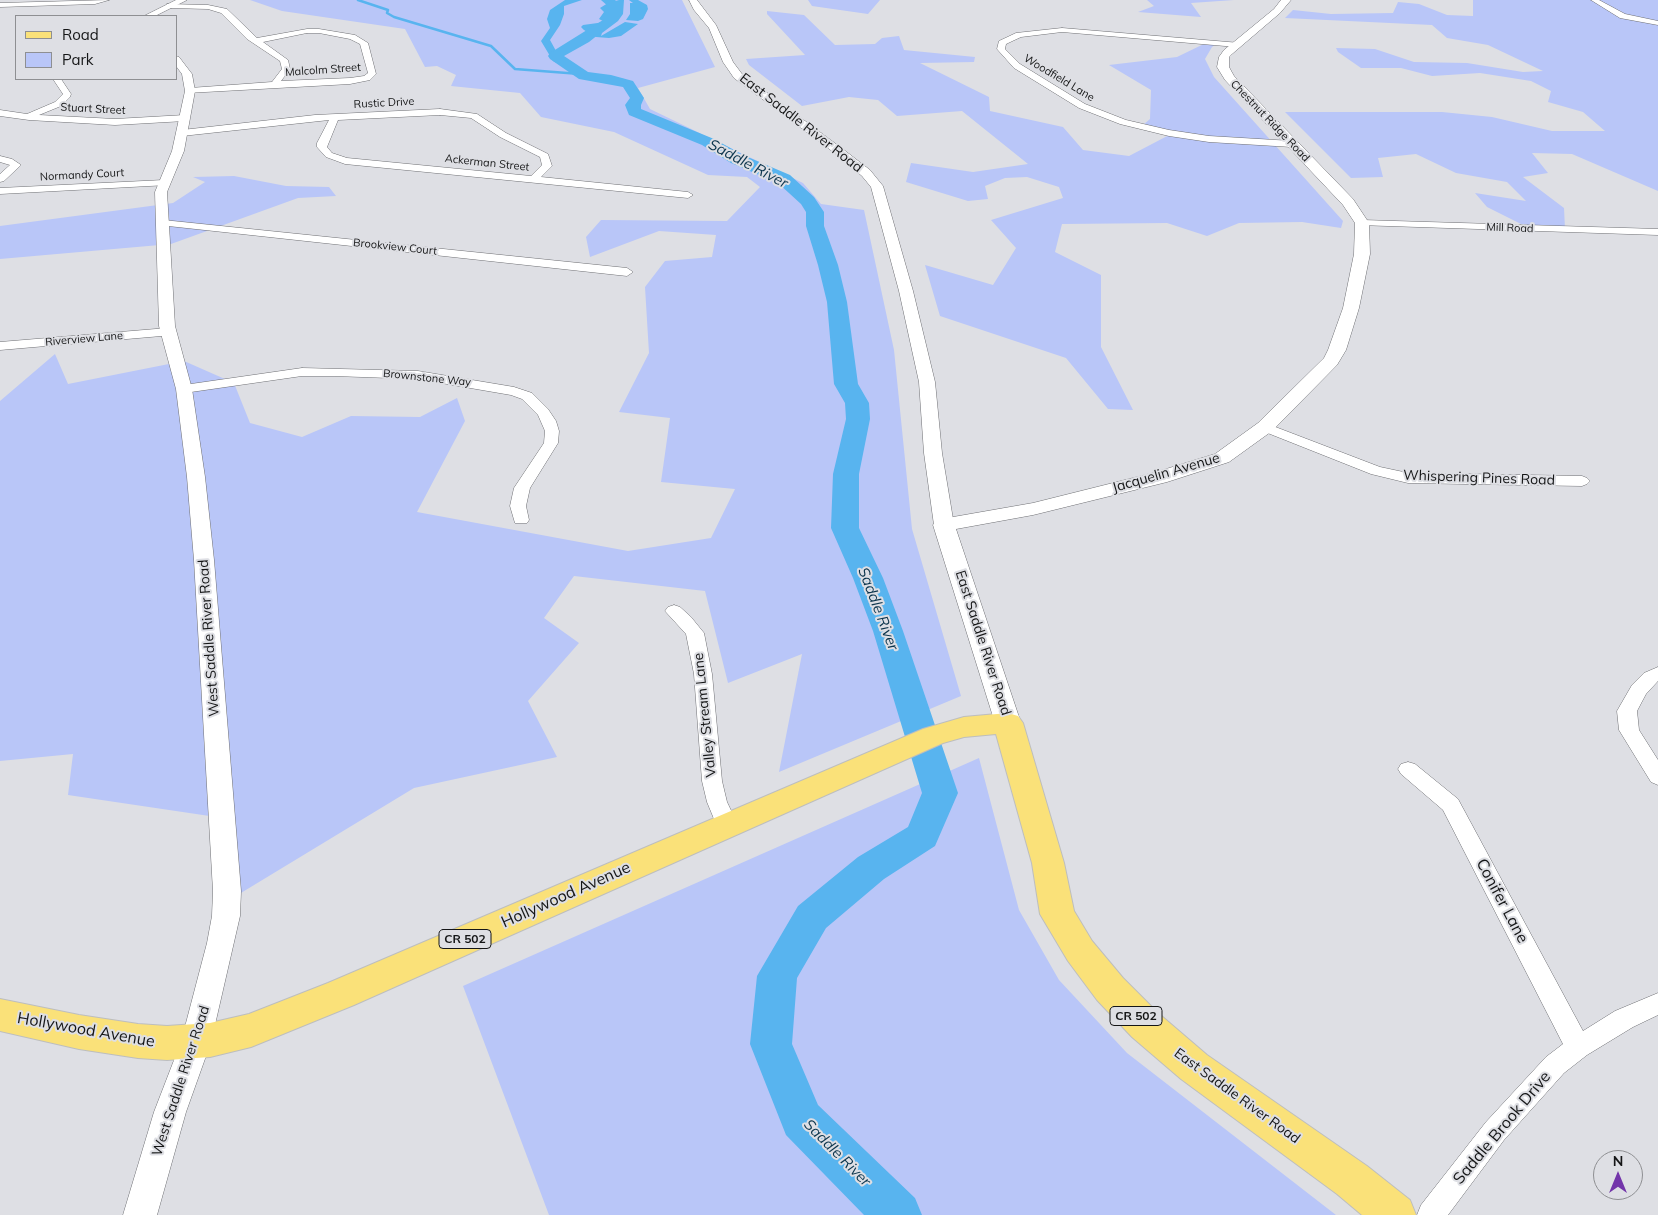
<!DOCTYPE html>
<html>
<head>
<meta charset="utf-8">
<style>
	body { margin:0 }
	#map { position:relative; width:1658px; height:1215px; overflow:hidden; background:#dedfe4; font-family:Mulish,sans-serif }
	canvas { display:block }
	.legend { position:absolute; left:15px; top:15px; width:162px; height:65px; box-sizing:border-box; background:#dedfe4; border:1px solid #8e8f92; margin:0; padding:6px 9px; list-style:none; font-size:15px; color:#151617 }
	.legend li { display:flex; align-items:center; gap:10px; height:25px }
	.legend b { width:25px; border:1px solid #8e8f92 }
	.north { position:absolute; left:1593px; top:1150px; width:50px; height:50px; box-sizing:border-box; background:#dedfe4; border:1px solid #8e8f92; border-radius:50%; rotate:0deg; font-size:14px; font-weight:700; line-height:20px; text-align:center; color:#151617 }
	.north::after { content:''; display:block; margin:auto; width:18px; height:22px; background:#7335aa; clip-path:polygon(50% 0,100% 100%,50% 72%,0 100%) }
</style>
</head>
<body>
<div id="map">
<canvas width="1658" height="1215"></canvas>
<ul class="legend">
<li><b style="height:6px;background:#fae179"></b>Road</li>
<li><b style="height:14px;background:#b9c6f8"></b>Park</li>
</ul>
<div class="north">N</div>
</div>
<script>
const c = document.querySelector('canvas').getContext('2d');
c.lineJoin = 'round';
function fill(path, color) { c.fillStyle = color; c.fill(path, 'evenodd'); }
const toPath = rows => new Path2D(rows.map(r => 'M' + r).join(''));
function stroke(path, color, width, dash) { c.strokeStyle = color; c.lineWidth = width; c.lineCap = dash ? 'butt' : 'round'; c.setLineDash(dash || []); c.stroke(path); }
function write(font, color, halo, rows, align = 'center') {
  c.font = font + ' Mulish,sans-serif'; c.lineWidth = 4; c.setLineDash([]); c.textBaseline = 'middle'; c.strokeStyle = halo; c.fillStyle = color; for (const [text, x, y, turn = 0] of rows) {
    c.save(); c.translate(x, y); c.rotate((+turn || 0) * Math.PI / 180); c.textAlign = isNaN(turn) ? turn : align; if (halo) c.strokeText(text, 0, 0); c.fillText(text, 0, 0); c.restore();
  }
}
const green = toPath([
	[250,0,682,0,715,67,638,88,650,109,803,183,821,204,864,210,894,350,912,529,961,696,779,772,802,654,728,683,705,591,574,576,544,618,579,643,528,701,557,757,414,788,231,899,223,818,68,795,73,754,0,761,0,401,55,354,68,384,184,361,234,383,250,423,302,437,351,416,420,417,457,398,465,421,417,512,628,551,711,538,735,489,661,482,670,418,619,412,649,353,645,287,665,261,712,257,716,235,659,231,590,257,586,237,601,220,727,221,760,187,747,177,708,175,614,132,541,117,520,93,451,86,456,75,437,66,425,67,405,29,282,11],
	[808,0,880,0,868,14,812,6],
	[1147,0,1234,0,1191,3,1201,17,1138,12,1154,6],
	[1473,0,1658,0,1658,191,1572,154,1532,153,1548,173,1523,177,1564,208,1565,229,1529,228,1487,207,1475,193,1526,201,1507,182,1456,173,1416,154,1378,158,1383,177,1351,178,1285,112,1442,112,1492,117,1552,131,1605,131,1583,112,1548,102,1551,91,1531,81,1480,73,1432,76,1401,68,1361,68,1338,52,1336,48,1375,49,1414,62,1467,63,1523,72,1543,71,1488,45,1447,38,1432,25,1285,18,1293,10,1331,14,1393,13,1398,2,1419,4,1447,15,1473,16],
	[767,11,804,15,835,45,875,44,882,38,899,36,904,50,975,57,974,62,920,63,989,97,990,111,1063,127,1083,150,1129,156,1173,133,1143,125,1150,119,1151,90,1109,65,1177,57,1210,41,1218,42,1212,47,1205,59,1214,77,1343,221,1341,228,1302,222,1239,223,1207,236,1167,223,1062,224,1055,252,1101,275,1101,347,1133,410,1108,409,1066,358,940,316,925,265,993,285,1016,248,991,220,1063,198,1059,187,1027,177,1005,178,985,186,988,199,968,201,906,182,911,163,973,172,1028,164,962,111,897,116,878,100,849,97,802,106,749,65,746,59,805,55,767,14],
	[234,176,286,186,329,187,336,196,298,198,171,244,0,259,0,226,173,203,205,182,193,177],
	[979,758,1019,910,1059,980,1127,1053,1336,1215,549,1215,463,986]
]);
const water = toPath([
	[565,0,582,0,564,6,564,14,560,25,550,40,561,60,584,74,624,79,629,83,621,86,607,80,581,76,553,61,541,41,550,28,547,19,550,10],
	[619,0,624,0,623,14,618,21,602,33,601,36,625,22,638,24,621,36,609,38,596,37,584,30,581,27,583,25,605,22,599,19,604,12,600,8,608,3],
	[629,0,638,0,647,5,648,9,643,19,638,21,626,20,630,14,630,3,633,3]
]);
const stream = toPath([
	[358,0,388,10,387,13,394,17,491,46,515,69,580,74]
]);
const river = toPath([
	[601,0,615,0,622,6,614,22,589,42,564,56,588,72,611,75,633,81,644,98,641,105,641,109,714,139,743,155,790,175,814,197,824,212,824,226,838,265,847,302,858,384,869,403,870,419,859,474,859,528,883,578,903,631,958,793,935,846,884,879,826,928,797,978,792,1044,818,1105,915,1198,922,1215,864,1215,786,1135,750,1044,757,976,798,906,858,857,908,827,922,793,873,631,853,578,831,528,833,474,846,419,845,403,834,384,827,302,818,265,806,226,806,212,801,204,778,183,731,163,702,145,629,115,625,105,630,98,623,87,579,79,550,59,548,56,550,53,603,20,609,7,601,0]
]);
const minor = toPath([
	[109,0,95,4,0,7,0,3,109,0],
	[1591,0,1599,0,1625,14,1658,21,1658,25,1620,18,1591,0],
	[167,4,208,5,227,9,257,38,307,29,319,29,355,35,368,43,376,74,370,80,350,84,187,93,187,89,190,88,272,82,282,69,280,61,247,39,221,13,208,9,170,8,166,6,167,4],
	[307,33,319,33,350,39,360,44,368,73,364,76,350,78,281,81,290,69,288,60,263,42,307,33],
	[1062,28,1240,43,1240,47,1237,47,1062,32,1021,37,1006,44,1005,49,1020,64,1085,104,1126,120,1169,130,1209,136,1292,141,1297,144,1292,147,1209,142,1169,136,1120,124,1079,108,1014,68,997,49,999,41,1016,33,1062,28],
	[53,79,61,79,71,94,70,97,61,106,39,115,115,119,185,115,190,118,185,121,115,125,29,120,0,116,0,110,27,114,55,102,63,94,53,79],
	[440,109,477,114,506,133,548,154,552,166,541,177,688,192,693,195,688,198,345,164,326,157,317,147,317,143,329,120,182,136,177,133,182,130,315,115,440,109],
	[440,115,471,118,500,137,540,157,542,165,531,176,347,158,332,153,327,147,338,120,440,115],
	[0,156,12,159,21,165,4,181,0,182,0,174,10,165,0,162,0,156],
	[164,180,169,183,168,185,0,194,0,188,164,180],
	[163,220,627,268,633,272,627,276,159,225,158,223,159,221,163,220],
	[1362,220,1658,229,1658,235,1358,225,1357,223,1358,221,1362,220],
	[168,328,174,332,173,335,0,350,0,342,168,328],
	[302,368,418,371,514,387,532,393,548,409,556,421,559,431,558,443,530,488,526,506,529,520,527,523,515,523,510,506,514,488,544,443,545,431,538,415,522,399,511,395,418,379,334,376,302,376,184,393,177,389,184,385,302,368],
	[1265,423,1380,467,1408,473,1582,476,1587,478,1590,481,1587,484,1582,486,1408,483,1371,474,1260,430,1258,427,1260,424,1265,423],
	[674,605,680,607,691,617,704,633,712,674,722,781,727,802,738,825,735,831,727,833,719,831,707,802,702,781,694,674,686,634,665,611,668,607,674,605],
	[1658,667,1658,681,1646,694,1637,711,1639,730,1658,760,1658,785,1651,782,1619,730,1617,711,1632,685,1644,673,1658,667],
	[1408,762,1415,764,1458,799,1583,1031,1615,1011,1658,993,1658,1015,1633,1027,1587,1055,1564,1073,1504,1140,1448,1215,1417,1215,1421,1205,1486,1122,1546,1057,1563,1044,1443,810,1401,774,1398,769,1401,764,1408,762]
]);
const tertiary = toPath([
	[176,0,187,0,155,16,144,16,176,0],
	[689,0,697,0,716,25,733,62,742,74,844,150,870,170,883,186,913,291,935,382,942,453,954,525,951,529,944,531,937,529,934,525,924,453,919,382,899,291,871,187,862,176,836,154,734,78,723,62,709,28,694,10,689,0],
	[176,56,179,57,192,74,195,91,184,151,167,192,175,326,192,389,205,477,214,560,241,891,240,916,211,1042,186,1112,157,1215,123,1215,154,1112,181,1042,207,943,212,916,213,891,194,560,187,477,176,389,159,326,155,192,172,151,185,91,182,74,176,66,176,56]
]);
const secondary = toPath([
	[1281,0,1291,0,1280,13,1232,54,1229,57,1229,67,1234,76,1353,199,1369,223,1370,254,1359,308,1346,350,1337,365,1272,431,1229,462,1167,482,1033,515,956,529,1021,723,1017,730,1008,732,999,730,995,723,933,525,936,520,1033,503,1153,473,1215,454,1258,423,1324,358,1328,350,1343,308,1354,254,1355,223,1343,205,1225,80,1217,67,1219,57,1224,50,1274,9,1281,0]
]);
const primary = toPath([
	[1008,713,1018,716,1023,723,1064,863,1074,911,1092,941,1123,978,1158,1013,1207,1055,1367,1166,1410,1200,1416,1215,1362,1215,1337,1194,1181,1079,1132,1037,1097,1000,1068,961,1040,914,1032,863,996,734,964,737,943,743,354,1005,251,1047,210,1057,167,1060,138,1058,79,1049,0,1031,0,999,79,1015,138,1024,167,1026,210,1023,249,1014,328,983,923,729,964,717,1008,713]
]);
const farStreetnames = [
	["Malcolm Street",323,70,-4],
	["Woodfield Lane",1059,78,31],
	["Rustic Drive",384,103,-3],
	["Stuart Street",93,109,3],
	["Chestnut Ridge Road",1270,121,46],
	["Ackerman Street",487,163,6],
	["Normandy Court",82,175,-3],
	["Mill Road",1510,228,2],
	["Brookview Court",395,247,6],
	["Riverview Lane",84,339,-5],
	["Brownstone Way",427,378,6]
];
const shields = [
	[465,939,52],
	[1136,1016,52]
];
const shieldNames = [
	["CR 502",465,939],
	["CR 502",1136,1016]
];
const streetNames = [
	["East Saddle River Road",801,123,38],
	["Jacquelin Avenue",1166,473,-16],
	["Whispering Pines Road",1479,478,2],
	["West Saddle River Road",209,638,-94],
	["East Saddle River Road",983,643,72],
	["Valley Stream Lane",705,715,-96],
	["West Saddle River Road",181,1081,-72],
	["East Saddle River Road",1237,1096,36]
];
const waterNames = [
	["Saddle River",748,164,28],
	["Saddle River",878,609,69],
	["Saddle River",837,1153,45]
];
const nearStreetnames = [
	["Hollywood Avenue",566,895,-24],
	["Conifer Lane",1502,901,62],
	["Hollywood Avenue",86,1030,10],
	["Saddle Brook Drive",1502,1128,-50]
];
fill(green, '#b9c6f8');
fill(water, '#58b4ef');
stroke(stream, '#58b4ef', 2.5);
fill(river, '#58b4ef');
stroke(minor, '#6f7074', 1);
stroke(tertiary, '#6f7074', 1);
stroke(secondary, '#6f7074', 1);
stroke(primary, '#bdbebe', 2);
fill(minor, '#fff');
fill(tertiary, '#fff');
fill(secondary, '#fff');
fill(primary, '#fae179');
write('11px', '#151617', '#dedfe4', farStreetnames);
for (const [x, y, w] of shields) { const box = new Path2D(); box.roundRect(x - w / 2, y - 9.5, w, 19, 4); c.fillStyle = '#dedfe4'; c.fill(box); stroke(box, '#151617', 1); }
write('bold 12px', '#151617', null, shieldNames);
write('14px', '#151617', '#dedfe4', streetNames);
write('italic 15px', '#0b344c', '#dedfe4', waterNames);
write('16px', '#151617', '#dedfe4', nearStreetnames);
</script>
</body>
</html>
